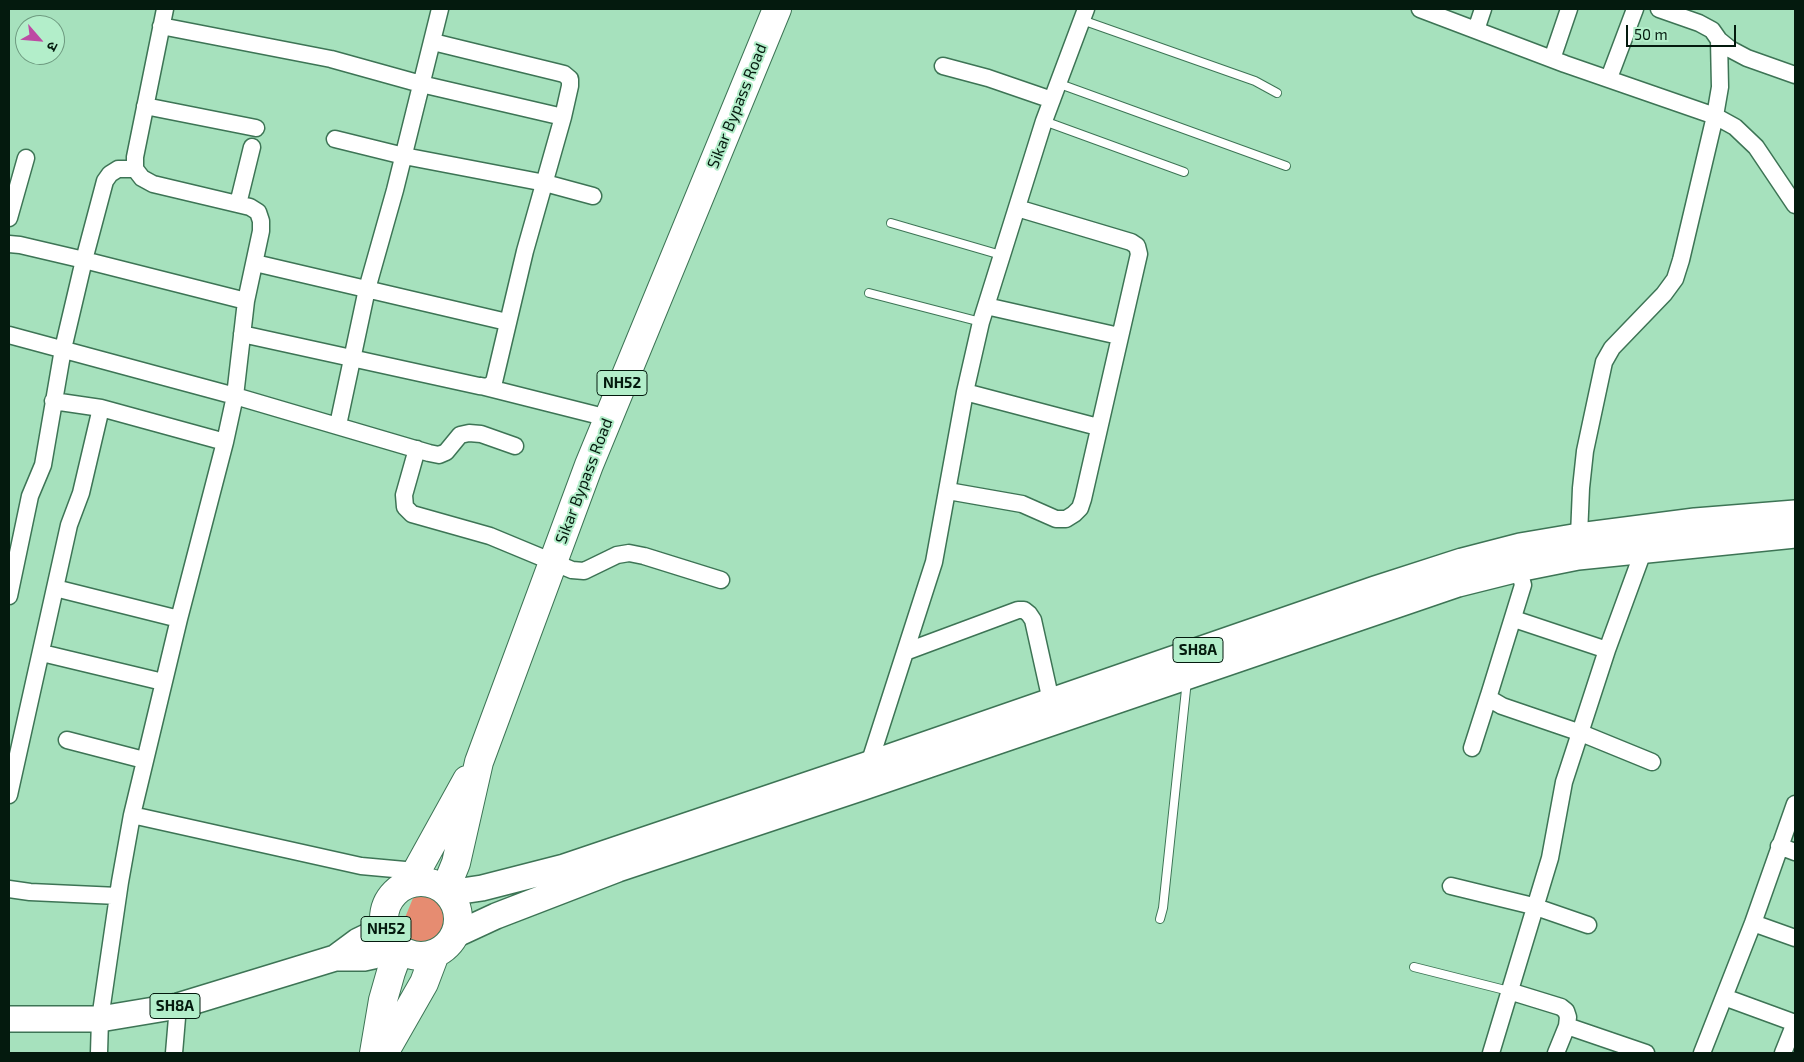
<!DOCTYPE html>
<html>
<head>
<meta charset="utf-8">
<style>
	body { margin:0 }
	#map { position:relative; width:1804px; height:1062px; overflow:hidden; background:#a6e1bd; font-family:"Exo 2","Noto Sans Devanagari",sans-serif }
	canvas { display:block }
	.frame { position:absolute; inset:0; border:10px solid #041a0e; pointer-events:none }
	.north { position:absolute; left:15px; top:15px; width:50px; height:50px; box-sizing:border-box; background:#b3eeca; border:1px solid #6d997f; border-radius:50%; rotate:117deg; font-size:14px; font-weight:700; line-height:20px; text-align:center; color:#041a0e }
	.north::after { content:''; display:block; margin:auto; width:18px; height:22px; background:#bd4aa3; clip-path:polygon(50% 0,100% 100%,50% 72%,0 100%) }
	.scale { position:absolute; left:1626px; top:25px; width:110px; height:22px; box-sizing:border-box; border:2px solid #041a0e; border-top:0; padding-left:6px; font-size:15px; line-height:18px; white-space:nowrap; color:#041a0e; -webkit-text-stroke:4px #b3eeca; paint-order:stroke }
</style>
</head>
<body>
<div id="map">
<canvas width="1804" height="1062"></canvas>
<div class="frame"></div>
<div class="north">उ</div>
<div class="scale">50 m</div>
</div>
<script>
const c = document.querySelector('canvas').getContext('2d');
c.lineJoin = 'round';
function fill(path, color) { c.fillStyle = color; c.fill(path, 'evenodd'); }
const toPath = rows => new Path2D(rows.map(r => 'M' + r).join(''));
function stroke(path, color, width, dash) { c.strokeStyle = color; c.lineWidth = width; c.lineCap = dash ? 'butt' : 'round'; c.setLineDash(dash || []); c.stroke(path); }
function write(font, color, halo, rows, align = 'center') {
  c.font = font + ' "Exo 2",sans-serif'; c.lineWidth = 4; c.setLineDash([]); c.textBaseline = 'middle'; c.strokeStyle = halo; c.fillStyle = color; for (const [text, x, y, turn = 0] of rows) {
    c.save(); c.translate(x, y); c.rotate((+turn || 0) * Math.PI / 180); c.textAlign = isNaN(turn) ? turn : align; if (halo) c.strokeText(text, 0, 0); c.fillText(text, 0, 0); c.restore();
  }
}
const green = toPath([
	[433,890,450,902,451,915,438,948,425,956,414,954,405,947,400,939,400,930,413,898,421,892]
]);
const lane = toPath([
	[1082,20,1255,81,1277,93],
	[1057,83,1286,166],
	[1044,121,1184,172],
	[891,223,1001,255],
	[869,293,981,322],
	[1160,919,1163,908,1187,680],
	[1414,967,1509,991]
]);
const street = toPath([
	[1420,9,1565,64,1715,116,1735,127,1756,147,1795,205],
	[1659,9,1699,23,1712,30,1719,40,1730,49,1747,58,1795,75],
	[161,26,331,59,421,84,563,117],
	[1476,30,1483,9],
	[1552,59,1569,9],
	[943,66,988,78,1052,100],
	[1609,78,1635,9],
	[145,106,256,128],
	[335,139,404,156,545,183,593,196],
	[238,204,252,147],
	[9,218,26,158],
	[9,244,20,245,84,260,246,301],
	[255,263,507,322],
	[986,306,1119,336],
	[242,334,479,386,488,387,494,382,525,251,563,117,570,86,570,79,564,74,556,72,433,42],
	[9,335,235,396,429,453,439,455,446,452,460,435,469,433,481,434,515,446],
	[481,386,608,418],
	[965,392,1098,427],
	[53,401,101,408,225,442],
	[338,425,367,289,395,190,440,9],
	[417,449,404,495,405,507,412,514,490,536,572,570,584,571,617,555,629,553,644,556,721,580],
	[948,491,1022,504,1056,519,1066,519,1074,514,1080,508,1083,499,1139,254,1137,246,1131,242,1017,208],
	[1579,536,1581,488,1585,451,1604,362,1612,348,1664,294,1675,279,1681,260,1715,116,1720,87,1719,40],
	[1516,559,1523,585,1489,695,1490,699,1502,706,1581,733,1652,762],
	[55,588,179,619],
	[9,596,30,496,43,465,63,349,84,260,105,181,110,174,118,169,135,169],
	[1514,619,1607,650],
	[905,652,1018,610,1024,610,1029,614,1033,620,1051,701],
	[42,653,163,682],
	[67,740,144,760],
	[1472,748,1489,695],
	[869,764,934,562,965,392,981,322,1044,121,1086,9],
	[9,795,69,525,81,493,101,408],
	[132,815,361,866,416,871],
	[1779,846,1795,852],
	[1451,886,1533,906,1588,925],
	[9,889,30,892,118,896],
	[1753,923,1795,938],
	[1509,991,1561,1007,1566,1011,1568,1017,1567,1026,1556,1053],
	[1724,997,1795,1023],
	[1567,1026,1646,1053],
	[99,1053,100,1019,120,882,132,815,179,619,225,442,235,396,246,301,261,231,261,221,258,212,250,207,153,184,142,178,135,169,135,157,165,9],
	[174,1053,178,1006],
	[1491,1053,1550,858,1564,782,1607,650,1644,549],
	[1702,1053,1753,923,1795,804],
	[1783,1053,1795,1023]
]);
const primary = toPath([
	[448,893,482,888,564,867,869,764,1375,589,1462,561,1520,546,1579,536,1695,521,1795,513],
	[455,935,496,916,618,869,861,788,1458,584,1518,569,1578,557,1795,535],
	[335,958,358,941,385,928],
	[9,1019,100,1019,178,1006,335,958,364,958,373,956,386,952,394,945]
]);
const highway = toPath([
	'384 919a37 37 0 1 1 74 0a37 37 0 1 1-74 0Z',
	[410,883,467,780],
	[445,890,456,863,479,762,589,465,777,9],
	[374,1053,383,1000,391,972,399,950],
	[384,1053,424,983,435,954]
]);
const shields = [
	[622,383,50],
	[1198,650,50],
	[386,929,50],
	[175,1006,50]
];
const shieldNames = [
	["NH52",622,383],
	["SH8A",1198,650],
	["NH52",386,929],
	["SH8A",175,1006]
];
const streetNames = [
	["Sikar Bypass Road",737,106,-68],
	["Sikar Bypass Road",584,481,-69]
];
fill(green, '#e68c71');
stroke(lane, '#3d7455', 10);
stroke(street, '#3d7455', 19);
stroke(primary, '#3d7455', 28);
stroke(highway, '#3d7455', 30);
stroke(lane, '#fff', 8);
stroke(street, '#fff', 16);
stroke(primary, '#fff', 25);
stroke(highway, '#fff', 28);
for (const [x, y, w] of shields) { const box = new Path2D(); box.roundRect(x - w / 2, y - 12.5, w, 25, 4); c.fillStyle = '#b3eeca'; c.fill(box); stroke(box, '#041a0e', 1); }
write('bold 15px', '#041a0e', null, shieldNames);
write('16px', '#041a0e', '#b3eeca', streetNames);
</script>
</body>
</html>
